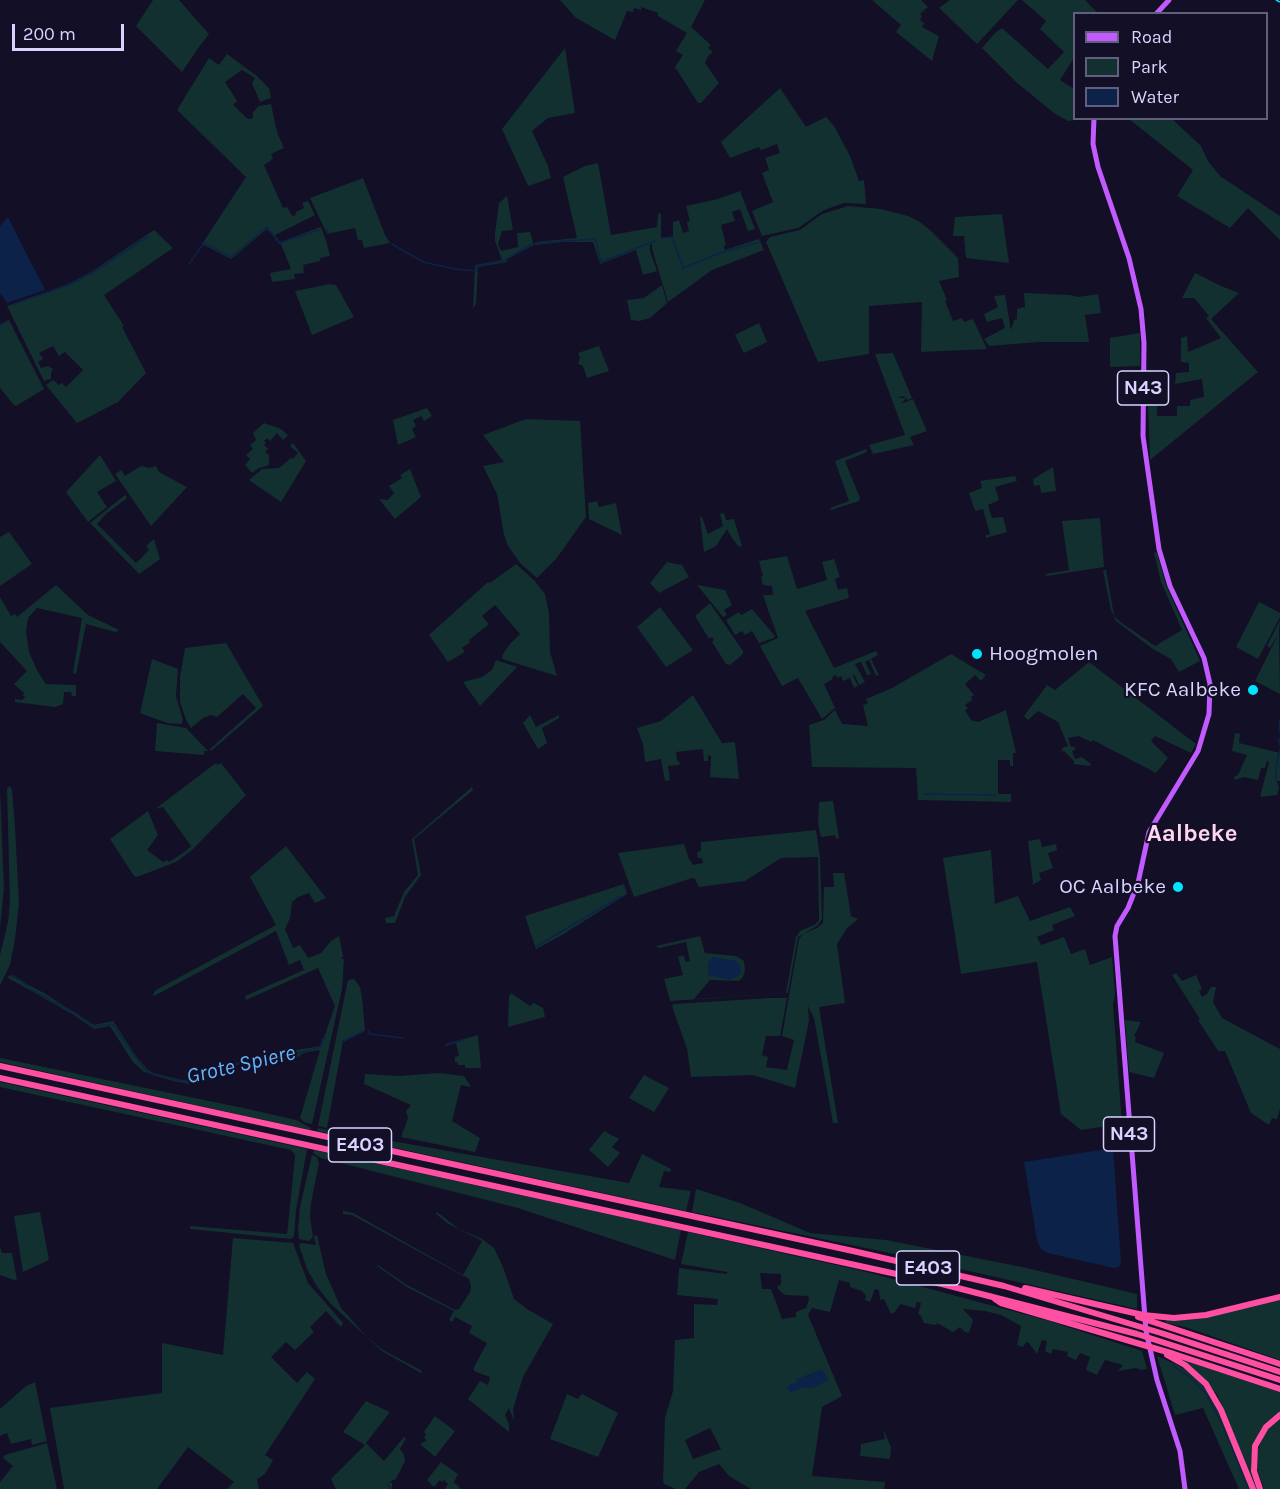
<!DOCTYPE html>
<html>
<head>
<meta charset="utf-8">
<style>
	body { margin:0 }
	#map { position:relative; width:1280px; height:1489px; overflow:hidden; background:#130f26; font-family:Karla,sans-serif }
	canvas { display:block }
	.legend { position:absolute; left:1073px; top:12px; width:195px; height:108px; box-sizing:border-box; background:#130f26; border:2px solid #625e7d; margin:0; padding:8px 10px; list-style:none; font-size:18px; color:#d9d4ff }
	.legend li { display:flex; align-items:center; gap:12px; height:30px }
	.legend b { width:30px; border:2px solid #625e7d }
	.scale { position:absolute; left:12px; top:24px; width:112px; height:27px; box-sizing:border-box; border:3px solid #d9d4ff; border-top:0; padding-left:8px; font-size:18px; line-height:21px; white-space:nowrap; color:#d9d4ff; -webkit-text-stroke:4px #130f26; paint-order:stroke }
</style>
</head>
<body>
<div id="map">
<canvas width="1280" height="1489"></canvas>
<ul class="legend">
<li><b style="height:8px;background:#c25bff"></b>Road</li>
<li><b style="height:16px;background:#12302f"></b>Park</li>
<li><b style="height:16px;background:#0c2248"></b>Water</li>
</ul>
<div class="scale">200 m</div>
</div>
<script>
const c = document.querySelector('canvas').getContext('2d');
c.lineJoin = 'round';
function fill(path, color) { c.fillStyle = color; c.fill(path, 'evenodd'); }
const toPath = rows => new Path2D(rows.map(r => 'M' + r).join(''));
function stroke(path, color, width, dash) { c.strokeStyle = color; c.lineWidth = width; c.lineCap = dash ? 'butt' : 'round'; c.setLineDash(dash || []); c.stroke(path); }
function write(font, color, halo, rows, align = 'center') {
  c.font = font + ' Karla,sans-serif'; c.lineWidth = 4.5; c.setLineDash([]); c.textBaseline = 'middle'; c.strokeStyle = halo; c.fillStyle = color; for (const [text, x, y, turn = 0] of rows) {
    c.save(); c.translate(x, y); c.rotate((+turn || 0) * Math.PI / 180); c.textAlign = isNaN(turn) ? turn : align; if (halo) c.strokeText(text, 0, 0); c.fillText(text, 0, 0); c.restore();
  }
}
const green = toPath([
	[153,0,179,0,209,34,199,47,182,72,136,26],
	[560,0,705,0,691,27,711,45,708,48,713,52,708,56,705,63,719,83,701,103,698,103,675,67,683,55,676,51,687,33,658,16,658,13,641,7,641,10,634,8,633,12,627,11,615,40,576,18],
	[872,0,921,0,928,7,920,14,922,16,920,20,924,23,922,27,939,36,932,61,896,32,901,25],
	[950,0,1018,0,977,44,939,8],
	[1022,0,1085,0,1098,13,1074,14,1074,58,1060,80,1074,89,1074,118,1077,119,1076,120,1068,121,1054,113,1016,82,982,48,995,33,1002,28,1048,69,1064,52,1040,29,1046,21],
	[565,48,575,113,548,118,532,131,548,166,551,178,528,186,502,129],
	[227,54,257,76,269,88,271,98,260,102,252,83,255,78,242,70,225,82,237,101,233,105,248,119,253,118,253,112,259,106,271,104,277,132,284,148,271,154,273,159,264,165,283,208,287,207,293,217,296,214,296,212,304,208,302,203,308,201,315,215,275,235,280,242,321,227,326,240,330,256,320,258,320,261,303,265,304,273,294,274,295,279,272,282,270,273,291,269,281,244,267,229,231,259,202,244,246,177,177,110,209,58,219,65],
	[780,88,806,127,826,117,834,126,850,156,859,181,864,180,866,204,844,203,824,210,798,228,762,236,752,211,773,202,762,173,769,170,765,158,780,153,777,144,761,150,759,147,730,158,721,142],
	[1129,119,1172,119,1201,146,1208,161,1220,176,1280,216,1280,240,1248,208,1230,228,1177,196,1193,170],
	[598,163,611,235,657,227,658,214,661,213,661,238,673,236,673,222,679,220,683,233,689,231,687,222,690,221,686,206,718,199,740,191,755,229,748,231,740,209,732,212,735,221,721,225,726,245,724,245,725,250,759,239,764,250,712,270,668,302,652,249,652,244,650,245,650,251,657,271,643,275,636,250,600,264,593,242,563,242,535,245,535,242,577,238,563,177,585,166],
	[363,178,385,235,390,243,364,248,362,240,358,240,355,228,327,234,310,198],
	[507,196,513,230,502,231,498,244,501,251,518,247,517,233,530,232,534,245,507,259,507,262,478,267,476,304,473,309,475,265,502,260,495,241,495,233,499,203],
	[848,206,881,209,908,216,920,222,930,230,958,258,959,277,939,281,947,300,945,301,953,321,962,318,964,322,973,319,987,349,921,352,922,302,869,306,869,354,818,362,766,242,770,237,800,230,822,214],
	[1002,214,1009,263,966,258,964,236,953,236,955,217],
	[154,230,173,248,104,295,124,326,122,327,146,373,118,402,77,423,46,385,53,380,59,385,62,383,66,387,83,370,65,352,59,356,53,346,39,353,43,359,38,362,41,368,48,366,53,369,51,373,51,379,44,381,7,306,68,284,91,272],
	[1195,273,1221,286,1239,293,1211,319,1258,372,1150,460,1147,372,1157,373,1157,416,1177,416,1177,406,1190,406,1190,400,1204,397,1202,379,1175,384,1176,373,1189,372,1189,363,1181,362,1181,338,1187,336,1188,352,1221,338,1206,318,1209,316,1194,298,1182,298],
	[330,284,336,285,354,317,312,335,295,291],
	[662,285,667,303,650,318,639,321,631,320,627,300,644,298],
	[1024,293,1070,295,1078,297,1098,294,1101,313,1085,315,1089,342,1039,342,989,346,984,339,1005,328,1002,318,987,322,984,314,998,307,994,296,1005,295,1011,330,1014,320,1017,319,1017,309,1025,307],
	[9,320,44,389,16,406,14,405,0,388,0,324],
	[759,323,767,342,744,353,735,335],
	[1140,333,1140,366,1110,367,1110,338],
	[599,346,609,371,587,378,583,366,578,364,580,357,578,353],
	[893,353,912,398,908,400,903,396,898,398,906,398,901,404,913,399,927,431,910,437,914,445,873,454,869,445,905,435,875,354],
	[427,408,432,416,424,421,421,416,413,420,416,426,412,429,416,437,398,445,393,420],
	[526,419,580,421,586,517,556,559,537,578,521,564,508,546,504,535,497,494,483,466,504,462,483,435],
	[264,423,281,429,288,435,283,440,277,433,270,441,267,438,264,441,266,443,264,445,268,449,265,452,269,455,269,464,267,466,259,468,252,473,245,465,250,459,246,455,253,449,250,445,256,440,253,433],
	[293,443,306,461,281,502,249,480,262,469,279,468,291,458,293,459,298,453,290,446],
	[866,449,867,452,845,461,860,498,859,501,831,510,830,508,849,501,835,461],
	[100,455,116,481,97,492,107,507,88,522,66,492],
	[141,466,149,468,156,466,159,472,187,487,151,526,115,474,121,470,125,476],
	[1053,467,1056,491,1041,493,1040,485,1034,486,1033,479],
	[410,469,421,497,395,519,379,499,388,500,394,493,389,486,402,478,400,475],
	[1015,476,1017,481,995,487,999,500,988,505,992,518,1003,517,1007,532,986,538,986,535,990,534,983,509,975,511,969,493,982,488,980,481],
	[125,495,127,498,106,514,97,524,136,563,149,550,146,546,154,539,160,559,139,574,90,523],
	[597,501,599,507,616,503,622,535,589,519,588,503],
	[724,513,726,520,734,519,742,546,739,547,732,538,727,529,716,546,704,552,700,517,702,517,708,534,723,526,720,514],
	[1100,518,1104,567,1046,576,1046,574,1069,570,1062,521],
	[9,532,32,564,0,586,0,537],
	[1154,552,1157,553,1166,585,1200,661,1179,672,1171,659,1153,649,1116,621,1111,610,1103,570,1106,570,1114,616,1119,621,1155,646,1182,630,1161,582],
	[787,556,797,589,827,580,822,562,834,559,840,577,835,579,838,590,847,588,849,598,805,611,834,668,876,651,878,655,871,659,879,675,876,676,869,660,865,662,871,674,867,675,861,662,855,664,865,682,859,685,854,674,853,676,858,686,854,688,850,678,843,681,841,676,837,678,836,675,832,677,833,679,824,684,835,708,822,719,798,678,782,686,760,646,778,638,763,595,773,595,772,586,763,585,761,577,763,576,759,561],
	[667,562,682,565,689,577,659,593,650,583],
	[516,564,534,580,545,594,549,613,550,652,557,676,502,659,503,654,510,644,520,634,495,605,482,616,489,624,469,640,470,642,462,648,465,652,448,662,429,635,488,582,490,583],
	[56,585,88,615,119,630,115,632,86,624,76,674,73,673,82,618,37,608,28,618,26,631,29,652,38,672,46,684,76,685,76,696,72,696,71,692,64,692,63,704,55,707,15,702,15,699,22,700,25,697,23,695,24,693,14,684,27,671,0,642,0,597,11,616,15,614,17,617],
	[697,585,725,590,732,605,724,610,727,615,723,617],
	[1259,602,1280,613,1280,617,1258,659,1236,647],
	[710,603,743,651,743,654,730,665,726,664,712,642,714,640,712,637,709,639,695,616],
	[660,607,693,650,666,667,637,627],
	[752,609,775,636,774,638,759,643,752,631,745,635,742,631,735,635,726,620,739,612,741,615],
	[1280,620,1279,631,1280,694,1255,681,1279,633,1270,648,1267,646],
	[226,643,263,706,211,751,210,749,256,708,243,694,217,717,211,715,203,718,191,728,186,720,180,702,180,677,185,648],
	[951,654,986,675,981,681,975,675,965,684,974,695,971,697,972,700,965,705,968,709,965,710,971,720,978,722,1006,710,1016,753,1013,753,1013,766,1010,766,1010,760,998,760,998,794,1011,794,1011,802,918,800,916,768,812,767,809,725,824,720,835,710,842,724,868,726,863,705,868,703,866,699,892,688],
	[152,659,178,669,176,696,183,720,181,724,167,723,140,713],
	[496,660,517,667,480,706,463,682,482,677,492,670],
	[1089,662,1196,744,1191,753,1155,736,1151,741,1168,758,1156,773,1093,740,1091,742,1079,736,1068,738,1071,747,1075,747,1075,750,1072,751,1075,759,1082,757,1091,764,1090,766,1074,764,1074,761,1064,751,1044,755,1062,751,1062,748,1068,746,1058,722,1038,711,1028,720,1024,716,1047,685,1055,690],
	[693,695,722,743,735,742,739,779,710,777,711,756,708,755,708,761,704,761,703,749,676,752,677,760,680,763,679,765,668,766,670,780,665,781,661,759,645,762,643,744,637,728,661,721],
	[530,715,536,727,559,715,559,718,542,728,547,743,538,749,523,723],
	[157,723,186,728,208,751,204,751,204,755,155,751],
	[1235,733,1240,734,1239,743,1280,753,1280,781,1277,781,1279,787,1277,795,1260,797,1269,762,1267,761,1265,768,1261,768,1258,780,1244,777,1235,780,1234,777,1238,775,1247,755,1232,751],
	[216,763,217,765,221,763,246,795,192,850,176,862,137,877,134,876,110,839,148,811,158,835,147,850,163,862,167,860,169,862,186,851,191,846,163,807,155,809],
	[10,786,12,790,15,827,19,903,15,939,10,965,0,985,0,955,8,922,10,902,7,789],
	[472,787,473,790,414,839,421,875,405,897,395,923,386,923,385,918,394,916,404,892,418,875,412,839],
	[0,789,4,889,0,928],
	[833,801,839,838,836,839,835,835,821,837,818,824,819,802],
	[816,830,820,857,822,919,817,926,798,937,788,993,670,1001,664,979,683,975,678,957,683,955,686,962,690,961,686,942,659,948,656,946,700,936,705,953,736,956,744,961,745,970,743,977,739,981,710,980,694,999,786,993,796,937,800,931,816,924,819,920,818,857,781,858,745,881,699,887,695,879,692,878,634,897,618,853,684,844,689,859,693,865,703,863,702,858,698,858,697,852,701,851,701,842],
	[1040,839,1042,847,1056,844,1057,850,1048,853,1053,868,1039,873,1041,880,1030,886,1033,883,1028,841],
	[286,846,326,898,315,903,309,893,298,897,292,902,290,918,285,929,293,948,300,945,308,958,321,953,331,941,339,936,343,956,341,959,344,959,342,989,312,1124,304,1122,300,1118,320,1050,304,1053,295,1059,259,1060,243,1063,211,1074,190,1084,173,1081,144,1072,133,1062,110,1026,94,1029,74,1015,8,978,9,975,44,993,94,1025,113,1021,136,1056,147,1069,153,1073,182,1080,195,1079,227,1065,265,1055,321,1046,335,1006,318,968,246,1000,245,996,304,970,300,960,289,965,276,931,154,996,153,994,156,990,276,925,250,877],
	[991,850,995,904,1018,896,1030,921,1070,907,1075,916,1052,925,1054,930,1037,937,1041,945,1064,937,1071,954,1085,949,1090,965,1112,957,1115,995,1113,1004,1122,1124,1081,1130,1061,1114,1037,962,961,974,943,858],
	[833,873,844,873,851,916,858,919,847,928,837,944,845,1003,819,1007,838,1123,833,1123,814,1018,808,1006,809,1021,795,1088,753,1075,691,1077,687,1049,672,1006,674,1004,770,998,787,998,780,1036,766,1036,762,1055,768,1057,766,1067,787,1070,794,1040,782,1036,799,939,803,934,817,928,823,923,824,887,834,887],
	[624,884,627,894,562,935,536,949,525,916],
	[1176,973,1182,981,1196,975,1202,989,1199,991,1202,997,1207,994,1211,987,1216,987,1213,1002,1222,1018,1280,1049,1280,1109,1277,1119,1272,1118,1269,1125,1251,1113,1225,1051,1218,1051,1198,1020,1200,1019,1172,975],
	[354,979,360,987,362,998,365,1030,343,1041,327,1128,318,1126,348,980],
	[511,993,530,1006,534,1003,543,1008,545,1017,508,1027,509,996],
	[1125,1020,1141,1022,1134,1036,1136,1037,1135,1042,1164,1053,1154,1078,1129,1072],
	[478,1035,481,1068,465,1068,465,1065,458,1065,457,1062,455,1062,455,1057,459,1056,456,1043,445,1046,445,1044],
	[0,1058,248,1109,296,1120,311,1128,310,1130,0,1062],
	[438,1073,464,1076,471,1087,461,1085,452,1121,480,1138,475,1152,401,1137,408,1118,406,1111,411,1105,364,1084,365,1074,400,1076],
	[644,1075,669,1088,654,1112,629,1098],
	[0,1082,307,1149,296,1210,294,1236,291,1239,190,1229,190,1226,287,1234,294,1167,295,1155,291,1150,0,1087],
	[318,1128,629,1183,642,1154,671,1169,670,1172,664,1171,659,1187,691,1191,686,1211,322,1132,317,1131],
	[604,1131,619,1139,612,1147,620,1153,608,1167,589,1150],
	[314,1150,681,1230,675,1260,518,1208,321,1158,313,1153],
	[312,1155,317,1157,319,1163,311,1203,310,1217,313,1237,309,1241,299,1239,298,1231,300,1207],
	[696,1189,740,1203,810,1233,886,1240,1022,1267,1137,1294,1137,1309,885,1252,692,1212],
	[343,1211,353,1213,463,1275,482,1241,447,1223,436,1214,437,1212,459,1229,482,1239,494,1248,503,1267,514,1299,527,1309,553,1324,523,1377,513,1409,514,1421,509,1408,505,1415,509,1424,509,1432,468,1399,480,1381,488,1385,490,1377,476,1372,473,1369,487,1343,469,1333,472,1326,455,1317,452,1322,449,1320,454,1311,407,1287,377,1266,378,1265,407,1285,455,1310,459,1309,470,1292,471,1286,469,1279,352,1215,343,1214],
	[40,1212,49,1260,23,1272,14,1216],
	[688,1232,863,1271,1046,1320,1142,1351,1147,1369,1142,1370,1136,1368,1118,1371,1123,1365,1105,1360,1097,1375,1086,1370,1090,1357,1080,1353,1076,1360,1067,1356,1068,1352,1053,1349,1051,1354,1045,1351,1047,1341,1042,1340,1037,1354,1029,1343,1026,1342,1023,1347,1017,1345,1021,1326,1001,1315,985,1311,963,1309,973,1320,969,1333,965,1332,960,1327,953,1332,937,1323,936,1325,924,1323,921,1316,918,1314,921,1303,917,1302,915,1308,900,1304,895,1312,891,1314,884,1299,880,1300,879,1290,875,1289,870,1302,865,1300,866,1296,862,1291,850,1287,850,1283,839,1280,830,1312,812,1308,808,1315,842,1396,822,1407,812,1476,885,1482,884,1489,751,1489,729,1476,719,1464,699,1472,685,1489,676,1489,664,1484,663,1481,665,1418,673,1391,675,1340,694,1338,694,1304,717,1305,718,1299,677,1295,679,1268,727,1274,727,1272,681,1264],
	[760,1273,781,1274,781,1284,777,1287,779,1290,785,1295,808,1296,809,1299,806,1308,796,1312,796,1317,782,1319,771,1289,762,1289],
	[710,1428,721,1449,693,1459,685,1440],
	[317,1235,326,1274,341,1308,367,1337,383,1350,422,1371,421,1373,382,1351,330,1303,318,1288,307,1269,299,1245,301,1243,316,1245,314,1236],
	[233,1238,293,1243,308,1283,343,1323,341,1327,326,1311,310,1327,314,1332,295,1350,286,1342,271,1357,297,1383,307,1372,315,1379,265,1455,273,1460,265,1474,257,1479,259,1489,227,1489,234,1482,188,1447,157,1489,64,1489,50,1408,162,1393,162,1343,223,1355],
	[0,1247,2,1253,12,1253,17,1281,0,1275],
	[1280,1298,1280,1360,1185,1327,1166,1323,1165,1319,1183,1319],
	[1157,1356,1178,1365,1192,1374,1212,1396,1250,1489,1239,1489,1203,1408,1175,1415],
	[1178,1358,1280,1392,1280,1413,1253,1449,1251,1464,1258,1489,1255,1489,1218,1396,1205,1379],
	[35,1382,47,1441,32,1445,31,1439,11,1444,7,1433,0,1436,0,1409,26,1386],
	[582,1394,618,1413,598,1457,550,1439,567,1394,578,1399],
	[366,1401,390,1412,366,1443,384,1461,404,1437,406,1438,400,1449,404,1455,405,1461,396,1479,389,1482,392,1483,392,1489,385,1481,391,1489,336,1489,331,1479,365,1445,343,1432],
	[435,1416,455,1431,435,1457,420,1444,427,1440,424,1438,426,1434,424,1432],
	[1280,1419,1280,1489,1264,1489,1256,1465,1258,1449,1263,1437,1270,1427],
	[883,1429,891,1447,890,1459,860,1456,861,1444,885,1439],
	[47,1443,57,1489,0,1489,0,1482,13,1466,3,1458,5,1455],
	[441,1462,458,1474,454,1482,461,1489,445,1489,448,1484,444,1480,442,1482,440,1480,434,1487,427,1480]
]);
const water = toPath([
	[8,217,45,290,7,303,0,293,0,226],
	[713,957,736,961,740,966,741,974,730,980,708,975,708,963],
	[1113,1148,1121,1262,1119,1267,1114,1268,1047,1253,1041,1249,1037,1241,1024,1162],
	[822,1369,829,1380,812,1388,802,1388,791,1392,787,1390,790,1384,796,1383,797,1379]
]);
const stream = toPath([
	[326,228,328,233],
	[662,238,672,237,683,268,720,253,759,242],
	[536,243,595,239,601,262,655,241],
	[392,244,423,262,455,269,477,271,476,266,503,261,532,244],
	[189,264,204,243,231,257,267,227,279,243,319,230],
	[14,304,69,285,92,273,147,237],
	[0,325,6,322],
	[1279,732,1280,720],
	[1279,738,1280,746],
	[1276,781,1276,766,1280,750],
	[924,794,996,795],
	[624,886,626,891],
	[537,946,621,896],
	[12,975,23,982,30,989,77,1014,93,1027,112,1024,145,1070,154,1075,182,1081,196,1080,235,1064,257,1059,292,1055,311,1050,320,1047,323,1038,326,1038],
	[369,1031,369,1034,403,1038],
	[342,1042,364,1031],
	[446,1045,464,1040],
	[1172,1365,1192,1379,1207,1395,1223,1426,1249,1489]
]);
const major = toPath([
	[1156,14,1169,0],
	[1094,118,1093,144,1098,167,1129,258,1141,309,1144,343,1143,436,1159,549,1170,586,1204,658,1210,684,1209,714,1198,751,1149,832,1138,883,1128,908,1117,926,1115,936,1146,1331,1157,1380,1180,1451,1185,1489]
]);
const highway = toPath([
	[0,1066,853,1251,1004,1286,1161,1333,1280,1372],
	[0,1078,942,1284,1137,1334,1280,1380],
	[1025,1288,1143,1315,1174,1318,1206,1315,1280,1297],
	[995,1299,1001,1303,1174,1354,1280,1389],
	[1138,1317,1280,1364],
	[1167,1355,1185,1365,1206,1384,1221,1410,1253,1489],
	[1260,1489,1254,1471,1255,1446,1266,1427,1280,1415]
]);
const rail = toPath([
	[1276,0,1280,2]
]);
const markers = [
	[977,654,6,"#00e5ff"],
	[1253,690,6,"#00e5ff"],
	[1178,887,6,"#00e5ff"]
];
const shields = [
	[1143,388,51],
	[1129,1134,51],
	[360,1145,63],
	[928,1268,63]
];
const shieldNames = [
	["N43",1143,388],
	["N43",1129,1134],
	["E403",360,1145],
	["E403",928,1268]
];
const poiNames = [
	["Hoogmolen",989,654,"left"],
	["KFC Aalbeke",1241,690],
	["OC Aalbeke",1166,887]
];
const waterNames = [
	["Grote Spiere",241,1065,-13]
];
const quarterNames = [
	["Aalbeke",1192,834]
];
fill(green, '#12302f');
fill(water, '#0c2248');
stroke(stream, '#0c2248', 1.5);
stroke(major, '#c25bff', 5);
stroke(highway, '#ff4fa3', 6);
stroke(rail, '#00e5ff', 1.5, [9, 8]);
for (const [x, y, r, color] of markers) { const dot = new Path2D(); dot.arc(x, y, r, 0, 2 * Math.PI); c.fillStyle = color; c.fill(dot); stroke(dot, '#130f26', 2); }
for (const [x, y, w] of shields) { const box = new Path2D(); box.roundRect(x - w / 2, y - 17, w, 34, 4.5); c.fillStyle = '#130f26'; c.fill(box); stroke(box, '#d9d4ff', 1.5); }
write('bold 20px', '#d9d4ff', null, shieldNames);
write('21px', '#d9d4ff', '#130f26', poiNames, 'right');
write('italic 22px', '#62b6ff', '#130f26', waterNames);
write('bold 24px', '#ffd6f0', '#130f26', quarterNames);
</script>
</body>
</html>
